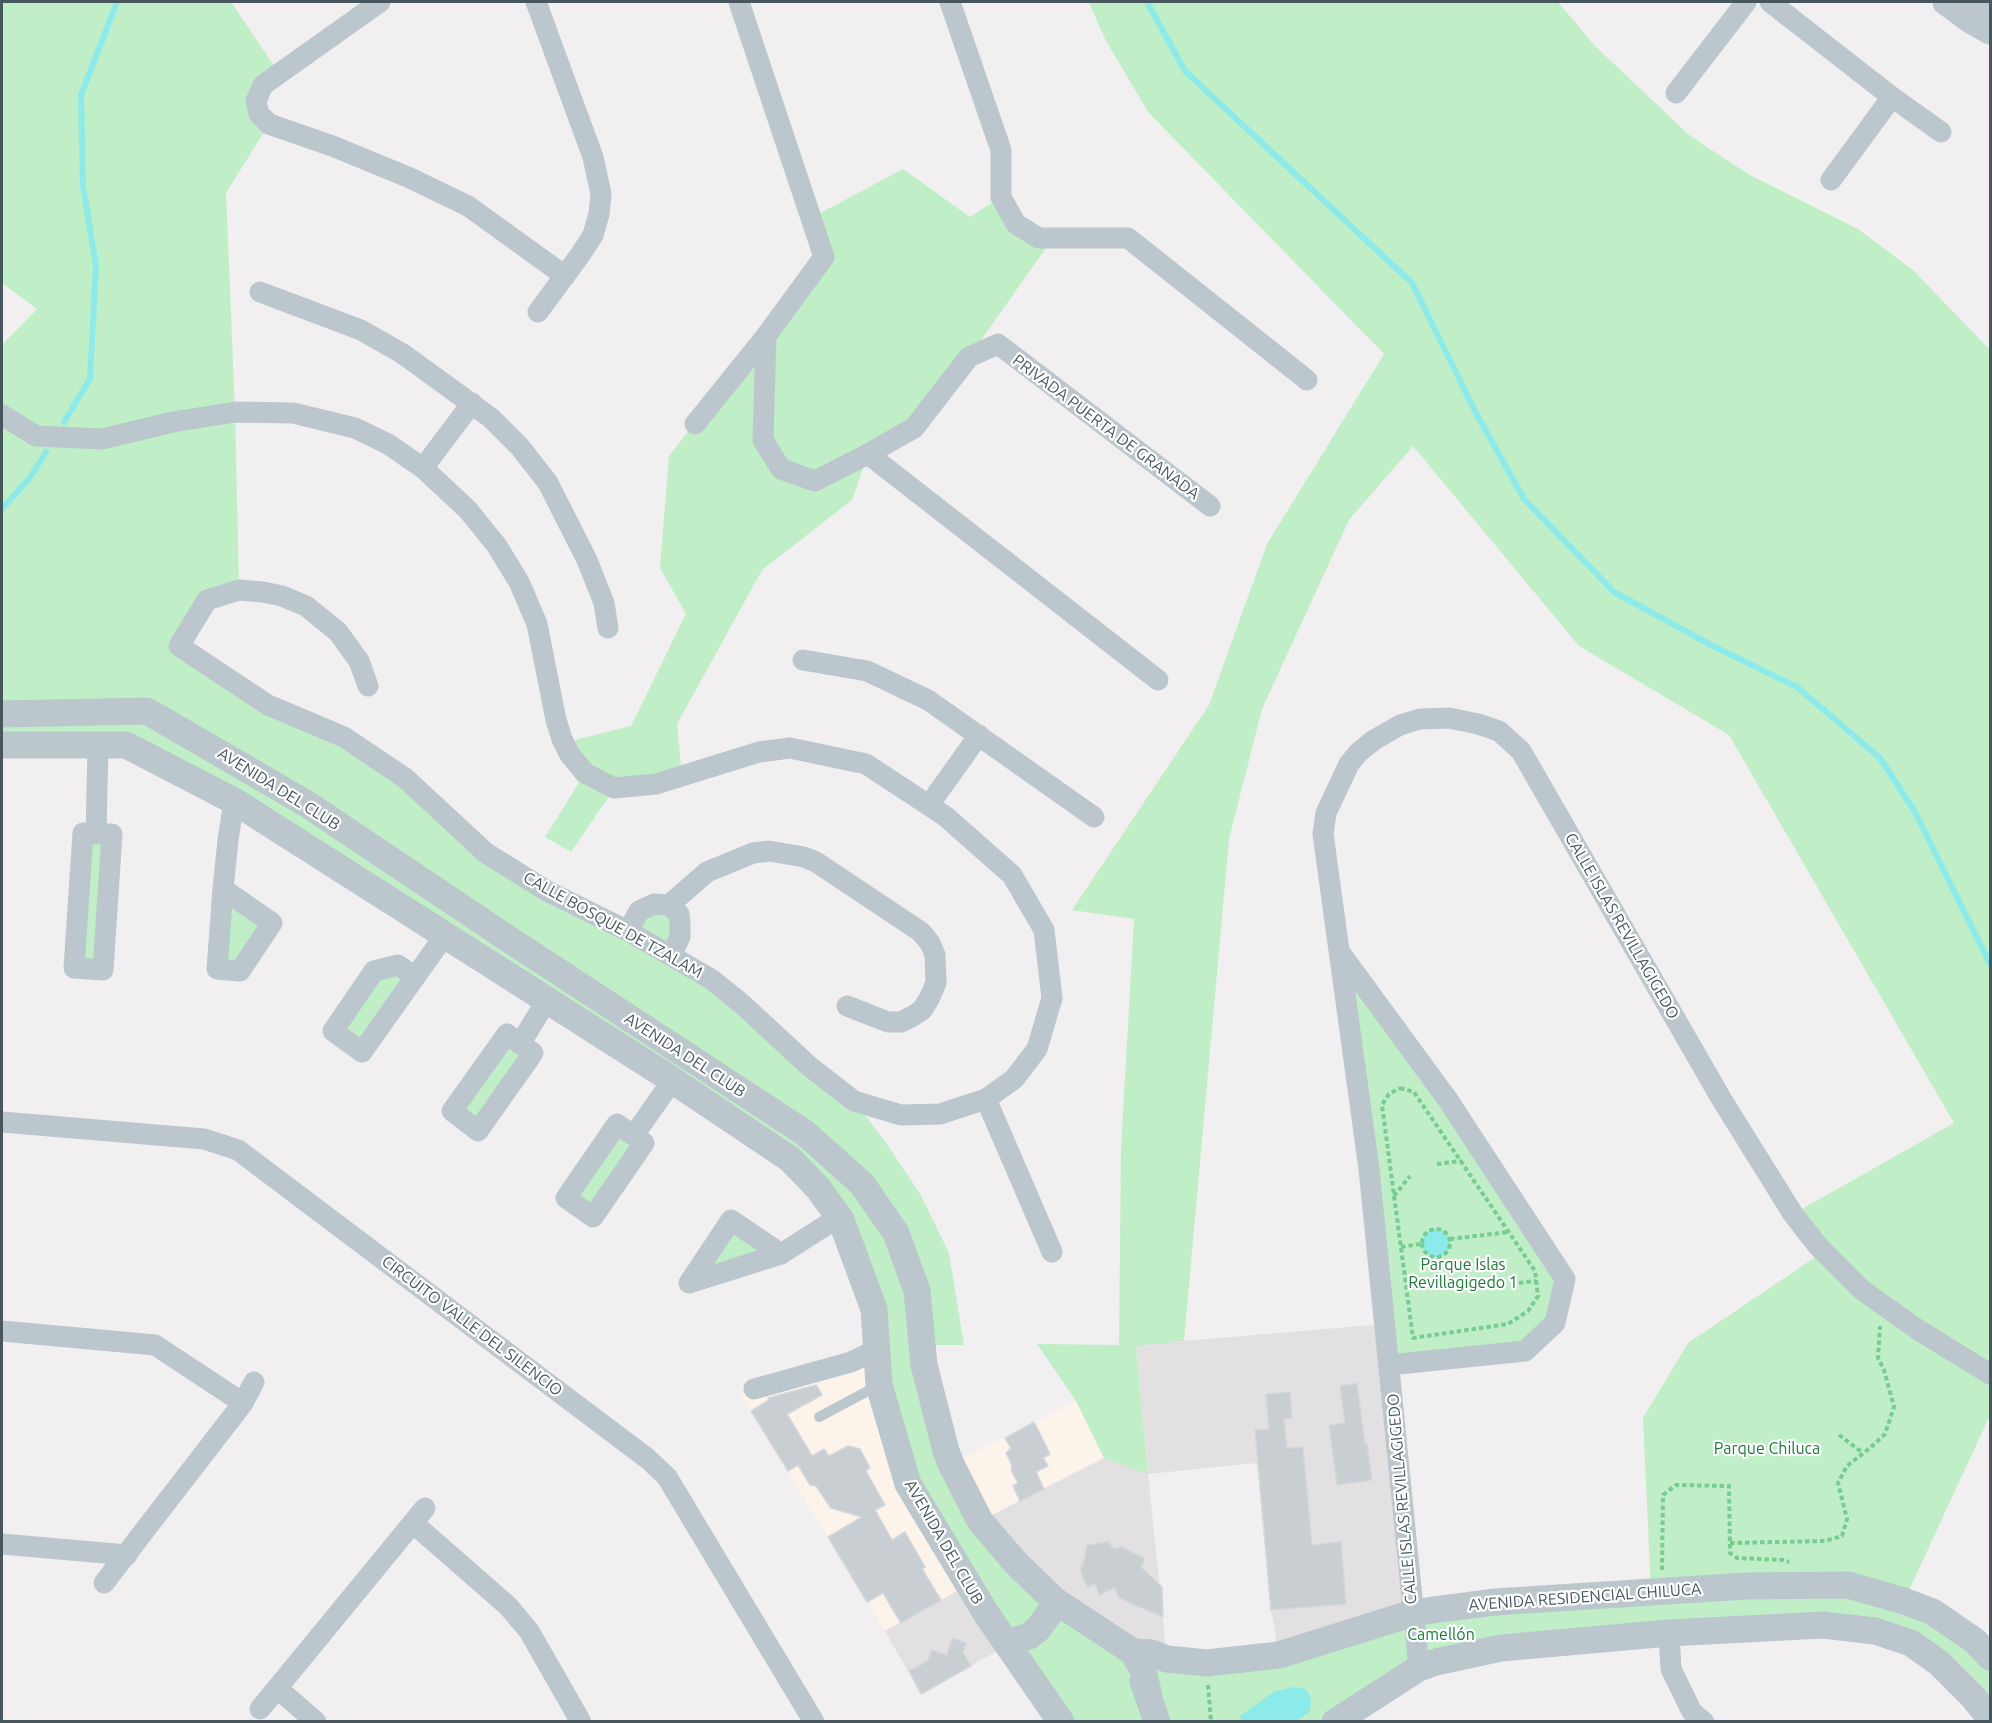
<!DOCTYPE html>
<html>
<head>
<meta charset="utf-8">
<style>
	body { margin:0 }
	#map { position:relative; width:1992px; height:1723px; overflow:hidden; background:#f2eff0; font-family:Ubuntu,sans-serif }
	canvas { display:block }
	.frame { position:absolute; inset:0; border:3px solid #48575d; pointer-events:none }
</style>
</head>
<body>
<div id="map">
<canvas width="1992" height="1723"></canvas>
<div class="frame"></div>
</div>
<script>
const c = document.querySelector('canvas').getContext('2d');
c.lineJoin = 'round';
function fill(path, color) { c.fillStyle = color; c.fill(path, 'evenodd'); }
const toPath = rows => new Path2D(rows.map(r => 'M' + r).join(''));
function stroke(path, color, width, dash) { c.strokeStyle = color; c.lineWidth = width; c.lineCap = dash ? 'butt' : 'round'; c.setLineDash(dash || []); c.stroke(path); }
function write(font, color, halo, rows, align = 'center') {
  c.font = font + ' Ubuntu,sans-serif'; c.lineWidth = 4.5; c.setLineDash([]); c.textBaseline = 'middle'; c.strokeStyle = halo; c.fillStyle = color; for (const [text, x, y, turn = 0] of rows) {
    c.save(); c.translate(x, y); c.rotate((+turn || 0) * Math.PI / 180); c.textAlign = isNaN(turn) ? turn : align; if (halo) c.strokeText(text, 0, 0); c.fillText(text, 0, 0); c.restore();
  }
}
const commercial = toPath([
	[876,1350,968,1585,885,1631,740,1394],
	[1076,1401,1104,1458,980,1521,951,1464]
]);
const education = toPath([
	[1385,1324,1413,1613,1279,1655,1271,1610,1257,1463,1148,1474,1167,1659,1133,1652,980,1521,1104,1458,1148,1473,1136,1345],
	[968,1585,1008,1645,921,1694,885,1631]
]);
const green = toPath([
	[2,2,231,2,279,73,263,85,269,124,226,193,235,412,239,590,223,594,180,646,344,737,486,853,627,931,639,911,674,909,671,955,854,1101,884,1140,919,1192,949,1253,964,1345,923,1345,946,1451,1053,1601,1008,1643,908,1484,874,1309,817,1188,126,745,2,745,2,345,37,309,2,283],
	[1089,2,1558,2,1594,45,1689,135,1748,174,1858,229,1914,271,1990,350,1990,1415,1904,1601,1990,1657,1990,1718,1875,1631,1436,1662,1336,1721,1158,1721,1144,1670,1169,1659,1363,1629,1651,1592,1643,1418,1688,1343,1823,1252,1793,1214,1954,1123,1729,735,1579,646,1413,446,1349,520,1262,709,1229,839,1184,1341,1136,1346,1148,1474,1104,1458,1076,1401,1037,1344,1119,1345,1121,1149,1134,919,1072,910,1209,705,1267,544,1384,354,1148,112,1105,39],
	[903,169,970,217,1001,197,1016,224,1053,238,969,357,914,428,868,454,852,500,762,570,677,724,682,776,614,789,571,852,545,837,585,773,575,740,631,726,686,614,660,568,669,456,824,257,811,218],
	[83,833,112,835,103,970,74,968],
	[223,889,272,923,240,971,217,969],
	[1339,951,1565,1279,1555,1323,1525,1351,1389,1365],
	[374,971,415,977,362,1052,333,1031],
	[507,1034,533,1053,478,1131,452,1111],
	[617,1124,644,1143,593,1217,566,1198],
	[731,1220,781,1254,689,1283],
	[1052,1611,1131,1652,1156,1721,1063,1721,1020,1642]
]);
const water = toPath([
	'1422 1243a14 14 0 1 1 28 0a14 14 0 1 1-28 0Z',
	[1294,1687,1306,1689,1311,1699,1310,1711,1300,1719,1292,1722,1241,1721,1240,1716,1275,1691]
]);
const stream = toPath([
	[1147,2,1185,71,1412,283,1476,413,1524,499,1614,592,1711,645,1797,687,1880,758,1915,812,1990,964],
	[64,422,90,379,96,266,83,186,81,95,117,2],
	[2,509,29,479,46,452]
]);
const building = toPath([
	[1357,1383,1365,1444,1367,1443,1372,1480,1337,1485,1329,1425,1345,1423,1340,1386,1357,1383],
	[816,1385,822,1395,787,1414,812,1456,824,1449,829,1456,848,1446,860,1449,870,1468,866,1471,885,1505,875,1510,892,1540,905,1532,925,1567,922,1569,941,1600,901,1623,883,1593,867,1602,828,1537,862,1517,831,1508,816,1486,810,1485,798,1465,788,1471,751,1411,769,1400,768,1398,816,1385],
	[1290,1392,1292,1418,1284,1419,1287,1448,1303,1447,1312,1545,1341,1542,1346,1604,1271,1610,1255,1430,1269,1429,1266,1394,1290,1392],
	[1034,1422,1050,1454,1043,1458,1048,1466,1036,1472,1044,1489,1020,1501,1013,1486,1018,1483,1011,1470,1012,1465,1006,1453,1011,1448,1005,1438,1034,1422],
	[1108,1542,1114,1549,1122,1547,1145,1559,1141,1567,1162,1587,1163,1617,1119,1598,1115,1588,1099,1595,1095,1584,1087,1587,1080,1569,1083,1565,1087,1545,1108,1542],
	[952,1638,966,1643,963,1652,971,1666,921,1694,909,1671,928,1661,931,1650,947,1655,952,1638]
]);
const path = toPath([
	[1400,1088,1414,1092,1535,1271,1538,1296,1528,1311,1508,1324,1413,1338,1382,1105,1389,1094,1400,1088],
	[1437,1164,1461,1161],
	[1394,1196,1410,1176],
	'1422 1243a14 14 0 1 1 28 0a14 14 0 1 1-28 0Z',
	[1450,1239,1509,1232],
	[1401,1247,1420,1244],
	[1519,1283,1536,1281],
	[1839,1435,1863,1453],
	[1730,1543,1825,1541,1842,1536,1847,1519,1838,1483,1847,1466,1870,1448,1885,1434,1894,1407,1884,1370,1878,1358,1880,1326],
	[1662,1570,1663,1495,1676,1485,1729,1486,1730,1553,1737,1558,1783,1560,1789,1562],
	[1208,1685,1211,1722]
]);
const service = toPath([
	[819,1417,879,1385]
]);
const minor = toPath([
	[380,2,263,85,256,101,259,114,269,124,335,147,410,178,468,206,565,276],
	[536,2,593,157,601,194,599,214,593,235,580,255,538,312],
	[950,2,1001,150,1001,197,1016,224,1039,238,1128,238,1307,380],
	[1770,2,1892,97,1941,132],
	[1676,93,1746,2],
	[1831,180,1892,97],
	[260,292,361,330,403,354,491,418,520,447,548,483,587,560,604,603,608,628],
	[766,336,763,440,781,469,815,481,868,454,914,428,969,357,998,344,1210,506],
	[2,415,36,436,102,439,173,422,235,412,293,413,355,428,388,444,423,468,468,510,497,546,519,582,537,624,556,720,562,739,570,755,585,773,614,788,656,784,759,752,790,748,866,764,945,816,1012,875,1044,930,1052,998,1037,1049,1014,1079,986,1099,940,1114,901,1115,854,1101,809,1066,742,1004,711,979,628,931,547,891,486,853,405,778,344,737,268,705,179,646,207,600,239,590,263,592,282,596,306,606,338,632,359,661,368,686],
	[695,424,766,336,824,257,739,2],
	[868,454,1158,680],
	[423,468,472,403],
	[803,660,867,671,928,700,1094,817],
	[929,805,979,735],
	[83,833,112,834,103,970,74,968,83,833],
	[96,834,98,745],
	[223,889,272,923,240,971,217,969,223,889,228,840,234,801],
	[669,905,707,872,753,853,769,851,804,857,816,862,921,932,930,943,935,955,936,983,929,999,922,1010,913,1016,901,1022,888,1022,847,1006],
	[628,931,639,911,654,904,669,905,679,914,680,922,680,937,671,955],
	[1341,954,1448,1100,1565,1279,1555,1323,1525,1351,1389,1365],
	[415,977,398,965,374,971,333,1031,362,1052,445,935],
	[507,1034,533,1053,478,1131,452,1111,507,1034],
	[520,1044,547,1000],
	[986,1099,1052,1252],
	[2,1122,204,1139,238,1150,648,1459,667,1477,814,1722],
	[617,1124,644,1143,593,1217,566,1198,617,1124],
	[634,1135,672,1081],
	[689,1283,781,1254,839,1217],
	[689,1283,731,1220,781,1254],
	[2,1331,155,1345,243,1403],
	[754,1389,851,1362,876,1350],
	[413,1523,508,1606,529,1631,581,1722],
	[2,1544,127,1555],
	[104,1583,243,1403,254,1382],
	[1669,1633,1671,1669,1692,1712,1704,1722],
	[1419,1668,1369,1169,1323,834,1326,813,1349,764,1359,752,1374,740,1400,725,1420,719,1449,718,1478,724,1499,731,1521,751,1722,1100,1793,1214,1818,1246,1862,1290,1917,1329,1990,1374],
	[277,1688,316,1722],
	[260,1709,425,1508]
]);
const tertiary = toPath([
	[1946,2,1969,19,1990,31],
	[1980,2,1990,8],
	[2,714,147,711,307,804,513,942,805,1133,862,1184,896,1233,917,1291,924,1365,946,1451,951,1464,980,1521,1015,1562,1054,1600,1133,1652,1143,1670,1149,1697],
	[2,745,126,745,234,801,663,1074,790,1159,818,1188,841,1220,874,1309,879,1385,908,1484,987,1615,1061,1722],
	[1008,1643,1029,1636,1038,1629,1051,1611,1054,1600],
	[1133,1652,1151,1653,1167,1659,1207,1663,1279,1655,1413,1613,1433,1610,1495,1602,1746,1586,1848,1585,1904,1601,1933,1612,1975,1641,1990,1657],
	[1143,1681,1157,1722],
	[1335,1722,1419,1668,1436,1662,1501,1648,1669,1633,1823,1625,1875,1631,1911,1643,1939,1663,1973,1697,1990,1718]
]);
const streetNames = [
	["PRIVADA PUERTA DE GRANADA",1106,427,37],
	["AVENIDA DEL CLUB",279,789,32],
	["CALLE BOSQUE DE TZALAM",613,925,29],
	["CALLE ISLAS REVILLAGIGEDO",1622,926,60],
	["AVENIDA DEL CLUB",685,1055,33],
	["CIRCUITO VALLE DEL SILENCIO",472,1326,37],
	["CALLE ISLAS REVILLAGIGEDO",1402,1499,-95],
	["AVENIDA DEL CLUB",944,1542,60],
	["AVENIDA RESIDENCIAL CHILUCA",1585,1597,-4]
];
const parkNames = [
	["Parque Islas",1463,1265],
	["Revillagigedo 1",1463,1283],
	["Parque Chiluca",1767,1449],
	["Camellón",1441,1635]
];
fill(commercial, '#fcf3ea');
fill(education, '#e3e0e2');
fill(green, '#bfeec7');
fill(water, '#8deaea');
stroke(stream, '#8deaea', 6);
fill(building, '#c9ced2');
stroke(building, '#d4d7db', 1.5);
stroke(path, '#77cc90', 4, [4.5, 3]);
stroke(service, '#bbc7cc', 10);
stroke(minor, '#bbc7cc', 21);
stroke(tertiary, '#bbc7cc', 27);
write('16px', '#48575d', '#fff', streetNames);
write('16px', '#197d36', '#fff', parkNames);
</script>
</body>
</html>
